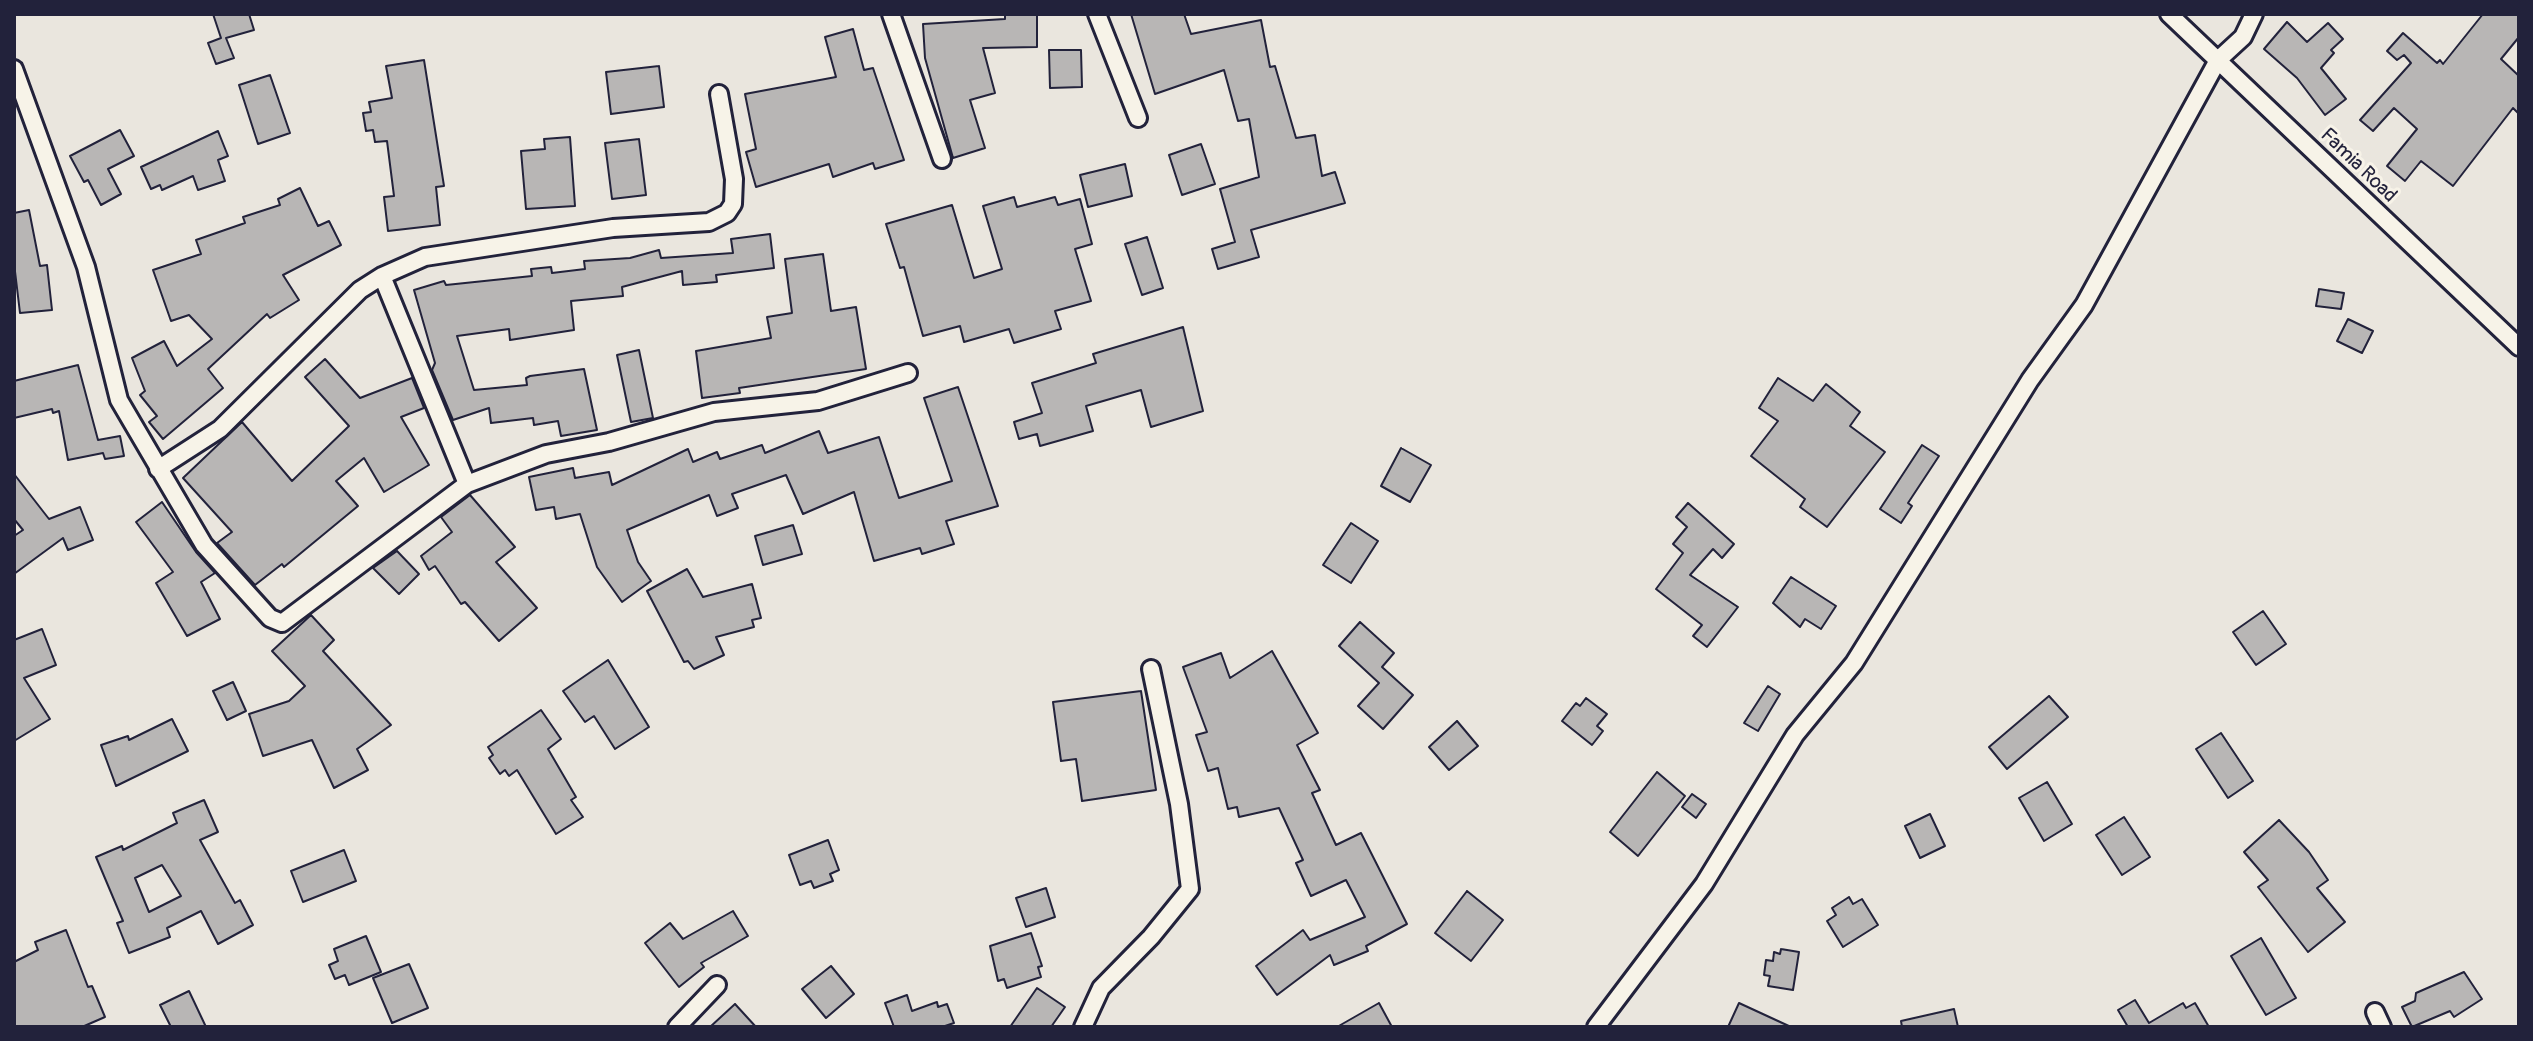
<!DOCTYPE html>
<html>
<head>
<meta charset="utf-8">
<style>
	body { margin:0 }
	#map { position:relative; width:2533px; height:1041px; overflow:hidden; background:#eae6de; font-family:Pangolin,sans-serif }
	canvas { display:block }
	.frame { position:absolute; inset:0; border:16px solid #22223b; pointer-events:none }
</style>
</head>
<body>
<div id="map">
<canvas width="2533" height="1041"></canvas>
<div class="frame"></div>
</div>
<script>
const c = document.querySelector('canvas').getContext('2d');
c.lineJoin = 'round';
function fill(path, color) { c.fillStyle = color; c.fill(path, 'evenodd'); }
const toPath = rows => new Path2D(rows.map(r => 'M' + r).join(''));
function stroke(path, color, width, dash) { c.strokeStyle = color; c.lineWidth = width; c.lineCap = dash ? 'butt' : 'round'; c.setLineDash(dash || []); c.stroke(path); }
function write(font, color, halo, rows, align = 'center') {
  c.font = font + ' Pangolin,sans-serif'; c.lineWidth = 6; c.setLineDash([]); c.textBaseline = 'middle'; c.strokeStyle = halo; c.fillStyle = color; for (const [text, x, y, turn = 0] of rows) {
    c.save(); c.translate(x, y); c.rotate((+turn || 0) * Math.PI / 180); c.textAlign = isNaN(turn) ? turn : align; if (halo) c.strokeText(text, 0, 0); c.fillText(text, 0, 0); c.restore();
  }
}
const building = toPath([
	[213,14,249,14,254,30,226,38,234,58,216,64,208,43,221,38,213,14],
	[1005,14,1037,14,1037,47,983,48,995,93,970,100,985,148,953,158,925,58,923,24,1005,19,1005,14],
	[1131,14,1184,14,1191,34,1261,20,1270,67,1275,66,1296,138,1315,135,1322,176,1335,172,1345,203,1251,230,1259,257,1218,269,1212,249,1235,242,1220,189,1259,177,1249,119,1238,121,1224,70,1155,94,1131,14],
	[2483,14,2519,14,2519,37,2501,59,2519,76,2519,114,2513,108,2453,186,2421,161,2405,181,2387,166,2417,129,2394,108,2373,131,2360,120,2411,63,2404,55,2397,60,2387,51,2403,33,2437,63,2440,60,2443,64,2483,14],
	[2287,22,2307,42,2328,23,2343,39,2331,50,2334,53,2321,68,2346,99,2325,115,2297,78,2264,49,2287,22],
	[853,29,864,70,873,68,904,160,875,169,873,163,833,177,829,164,756,187,746,152,756,149,745,94,836,77,825,37,853,29],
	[1049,50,1081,50,1082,87,1050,88,1049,50],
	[424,60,444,186,436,187,440,225,388,231,384,197,394,196,387,141,375,142,373,130,366,131,363,113,371,112,369,102,392,98,386,66,424,60],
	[659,66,664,107,611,114,606,72,659,66],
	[270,75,290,133,258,144,239,85,270,75],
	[120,130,134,156,108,169,121,194,101,205,88,180,84,182,70,156,120,130],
	[218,131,228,156,218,160,225,181,198,190,193,176,162,190,160,185,151,189,141,167,218,131],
	[570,137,575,206,526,209,521,151,545,149,544,139,570,137],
	[639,139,646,195,612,199,605,143,639,139],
	[1201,144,1215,184,1182,195,1169,155,1201,144],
	[1125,164,1132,196,1088,207,1080,175,1125,164],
	[300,188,318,226,329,221,341,245,283,275,299,300,270,318,267,314,208,369,223,388,163,439,149,422,157,416,140,395,145,391,132,358,164,341,177,366,212,339,189,315,171,321,153,270,201,254,196,240,245,223,243,217,280,205,278,199,300,188],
	[1014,197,1017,207,1055,197,1058,205,1080,199,1092,244,1075,249,1091,301,1055,311,1061,329,1014,343,1009,329,964,342,960,326,923,336,904,267,900,268,886,224,952,205,974,278,1002,269,983,206,1014,197],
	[29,210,40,266,47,265,52,310,20,313,14,263,14,213,29,210],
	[770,234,774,268,716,275,717,282,683,285,682,271,622,287,623,296,571,301,574,330,510,340,509,329,457,336,474,390,527,385,526,378,530,376,584,369,597,430,561,436,558,421,534,425,533,418,491,423,489,408,453,420,432,370,435,363,414,290,444,281,446,285,532,276,531,269,551,267,552,273,585,269,584,261,630,258,659,250,661,258,733,253,731,239,770,234],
	[1147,237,1163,288,1142,295,1125,244,1147,237],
	[823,254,831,311,856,307,866,369,739,388,740,393,702,398,696,351,771,338,767,317,792,313,785,259,823,254],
	[2319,289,2344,293,2341,309,2316,306,2319,289],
	[2348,319,2373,331,2362,353,2337,341,2348,319],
	[1183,327,1203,411,1151,427,1141,390,1086,406,1093,431,1040,446,1037,434,1019,439,1014,422,1042,413,1032,383,1096,363,1093,354,1183,327],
	[639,350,653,418,631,422,617,355,639,350],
	[325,359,360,398,412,378,424,408,401,417,429,465,384,492,364,458,336,481,358,506,284,567,282,564,255,585,217,543,232,532,183,478,242,422,292,481,349,426,305,377,325,359],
	[78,365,98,440,120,436,124,456,105,459,103,453,68,460,59,411,53,413,52,409,14,418,14,381,78,365],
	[1778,378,1813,401,1826,384,1860,412,1850,426,1885,452,1827,527,1800,507,1805,499,1751,456,1778,421,1759,408,1778,378],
	[958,387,998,506,946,521,954,544,922,554,920,548,874,561,854,492,803,514,786,475,732,494,738,508,717,516,709,495,627,530,638,562,651,581,622,602,597,567,580,514,556,519,554,507,536,510,529,477,573,468,575,478,609,472,612,485,688,449,693,462,717,452,720,459,762,445,765,453,819,431,828,453,879,437,899,498,952,481,924,398,958,387],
	[1922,445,1939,456,1908,503,1912,506,1901,523,1880,509,1922,445],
	[1401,448,1431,465,1410,502,1381,486,1401,448],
	[14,474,49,519,80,507,93,540,68,550,63,538,14,574,14,536,23,530,14,519,14,474],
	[470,495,515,547,496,562,537,608,499,641,465,602,461,604,435,566,429,570,421,556,452,532,441,517,470,495],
	[162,502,196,552,215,573,201,582,220,619,187,636,156,583,173,572,136,522,162,502],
	[1688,503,1734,544,1722,558,1713,549,1690,575,1738,607,1707,647,1693,636,1702,625,1656,589,1683,553,1673,544,1687,527,1676,517,1688,503],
	[1351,523,1378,541,1351,583,1323,565,1351,523],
	[793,525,802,554,763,565,755,536,793,525],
	[397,551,419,574,399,594,373,568,397,551],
	[687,569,703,597,752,584,761,618,752,620,754,627,716,637,724,655,694,669,688,661,684,662,647,591,687,569],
	[1791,577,1836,606,1821,629,1805,619,1800,627,1773,603,1791,577],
	[2263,611,2286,644,2256,665,2233,632,2263,611],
	[311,615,334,640,323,651,391,725,357,749,368,770,334,788,312,740,263,756,249,714,289,701,305,686,272,651,311,615],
	[1360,622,1394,653,1382,667,1413,695,1383,729,1358,706,1379,683,1339,646,1360,622],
	[42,629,56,665,24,678,50,719,14,741,14,640,42,629],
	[1272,651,1318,733,1297,745,1320,790,1312,793,1336,845,1361,833,1407,924,1366,946,1368,951,1334,965,1330,955,1277,995,1256,966,1303,930,1310,940,1365,917,1346,880,1311,896,1296,863,1303,860,1279,808,1239,817,1237,807,1228,809,1218,768,1208,771,1196,735,1207,732,1183,667,1221,653,1230,678,1272,651],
	[608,660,649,727,615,749,594,716,585,722,563,691,608,660],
	[233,682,246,711,227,720,213,691,233,682],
	[1768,686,1780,694,1758,731,1744,723,1768,686],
	[1141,691,1156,790,1082,801,1076,759,1061,761,1053,702,1141,691],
	[2049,696,2068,717,2007,769,1989,747,2049,696],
	[1586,698,1607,714,1597,726,1603,731,1592,745,1562,721,1576,703,1580,706,1586,698],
	[541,710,561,739,548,749,576,797,571,800,583,817,556,834,517,770,509,776,505,770,500,774,489,758,493,755,488,747,541,710],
	[172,719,188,751,116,786,101,745,128,736,129,740,172,719],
	[1457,721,1478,746,1449,770,1429,747,1457,721],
	[2221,733,2253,781,2228,798,2196,749,2221,733],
	[1657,772,1685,796,1638,856,1610,832,1657,772],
	[2047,782,2072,824,2044,841,2019,798,2047,782],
	[1692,794,1706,804,1696,818,1682,807,1692,794],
	[204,800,218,832,200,840,235,903,240,900,253,925,218,944,201,911,167,928,170,937,129,953,117,923,123,921,96,857,122,846,123,850,177,823,173,813,204,800],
	[162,865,181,896,149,912,135,878,162,865],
	[1930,814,1945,846,1920,858,1905,826,1930,814],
	[2124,817,2150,857,2122,875,2096,835,2124,817],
	[2279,820,2309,852,2328,880,2317,888,2345,922,2308,952,2258,887,2268,880,2244,852,2279,820],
	[828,840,839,870,830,874,833,881,814,888,811,881,800,885,789,855,828,840],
	[344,850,356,881,303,902,291,871,344,850],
	[1046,888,1055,917,1026,927,1016,898,1046,888],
	[1467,891,1503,920,1471,961,1435,933,1467,891],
	[1849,897,1853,904,1862,899,1878,925,1843,947,1827,921,1836,915,1832,908,1849,897],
	[733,911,748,936,701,963,704,967,679,987,645,943,670,923,683,939,733,911],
	[66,930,88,987,92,986,105,1017,82,1027,14,1027,14,962,38,950,35,942,66,930],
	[1031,933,1042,966,1038,967,1041,977,1007,988,1004,979,998,981,990,946,1031,933],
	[366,936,381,972,349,985,345,975,335,979,329,965,338,961,334,949,366,936],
	[2261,938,2296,998,2266,1015,2231,956,2261,938],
	[1781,949,1799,952,1793,990,1768,986,1770,976,1764,975,1766,960,1773,961,1774,952,1780,954,1781,949],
	[409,964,428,1008,392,1023,373,978,409,964],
	[831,966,854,994,826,1018,802,989,831,966],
	[2464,972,2482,999,2454,1017,2450,1011,2412,1027,2402,1007,2415,1001,2416,993,2464,972],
	[1037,988,1065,1007,1051,1027,1010,1027,1037,988],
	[189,991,206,1027,171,1027,160,1005,189,991],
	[907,995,912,1011,937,1002,938,1007,947,1004,954,1023,942,1027,894,1027,885,1003,907,995],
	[2135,1000,2149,1023,2183,1003,2186,1008,2195,1003,2209,1027,2128,1027,2118,1010,2135,1000],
	[1379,1003,1392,1027,1337,1027,1379,1003],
	[1739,1003,1791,1027,1728,1027,1739,1003],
	[735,1004,756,1027,710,1027,735,1004],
	[1954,1009,1958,1027,1902,1027,1901,1021,1954,1009]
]);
const minor = toPath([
	[891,14,942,159],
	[1097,14,1138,118],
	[2169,14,2519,347],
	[14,69,86,267,119,400,204,545,270,618,282,623,467,484,546,454,609,442,714,412,818,401,908,373],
	[382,276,467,484],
	[158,469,220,429,360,290,382,276,425,257,613,228,709,222,727,213,733,204,734,179,719,94],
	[2375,1012,2382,1027],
	[677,1027,717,985],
	[1083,1027,1101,988,1151,937,1190,889,1179,804,1151,669],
	[1596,1027,1704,884,1795,735,1854,663,2030,380,2084,305,2218,60,2243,37,2254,14]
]);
const streetNames = [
	["Famia Road",2358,166,44]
];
fill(building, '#b8b6b5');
stroke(building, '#22223b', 2);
stroke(minor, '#22223b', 22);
stroke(minor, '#f7f3e8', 16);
write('20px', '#22223b', '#f7f3e8', streetNames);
</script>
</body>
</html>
